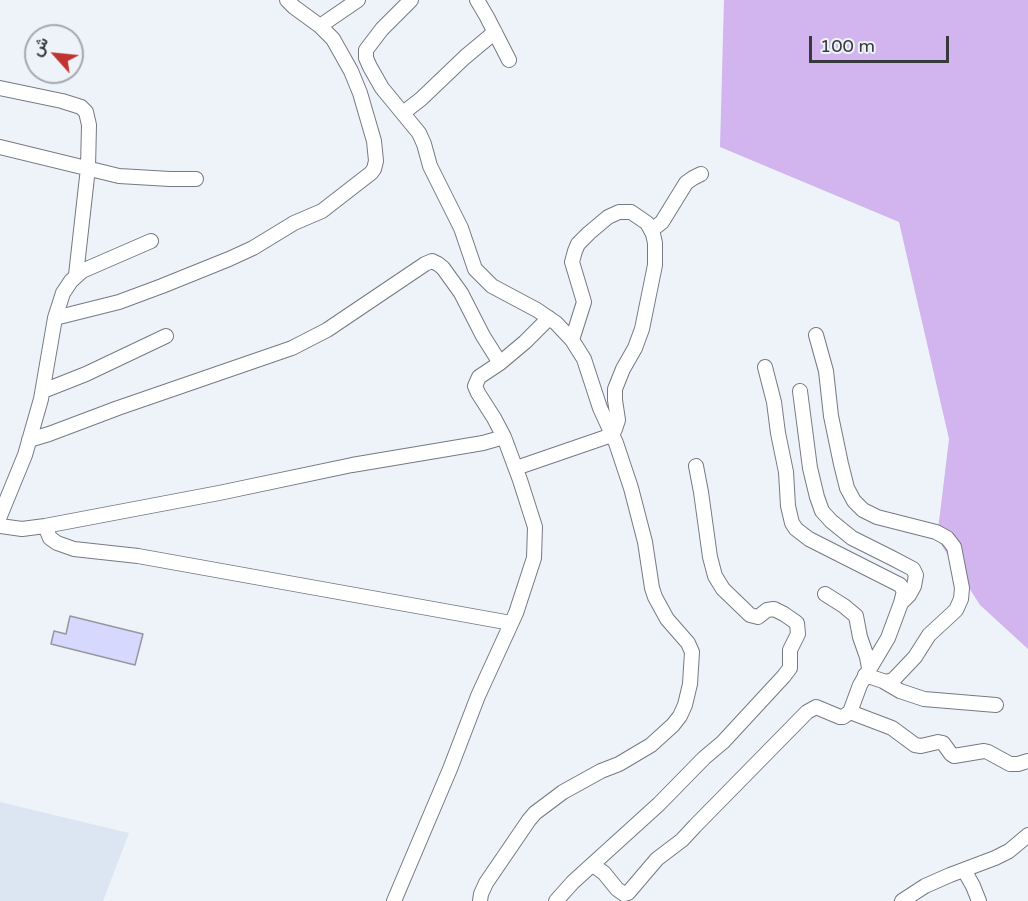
<!DOCTYPE html>
<html>
<head>
<meta charset="utf-8">
<style>
	body { margin:0 }
	#map { position:relative; width:1028px; height:901px; overflow:hidden; background:#eef3fa; font-family:"Varela Round",Vazirmatn,sans-serif }
	canvas { display:block }
	.north { position:absolute; left:24px; top:24px; width:60px; height:60px; box-sizing:border-box; background:#eef3fa; border:2px solid #a5a9ae; border-radius:50%; rotate:297deg; font-size:16px; font-weight:700; line-height:24px; text-align:center; color:#37393c }
	.north::after { content:''; display:block; margin:auto; width:21px; height:27px; background:#c13331; clip-path:polygon(50% 0,100% 100%,50% 72%,0 100%) }
	.scale { position:absolute; left:809px; top:36px; width:140px; height:27px; box-sizing:border-box; border:3px solid #37393c; border-top:0; padding-left:8px; font-size:18px; line-height:21px; white-space:nowrap; color:#37393c; -webkit-text-stroke:4px #eef3fa; paint-order:stroke }
</style>
</head>
<body>
<div id="map">
<canvas width="1028" height="901"></canvas>
<div class="north">ش</div>
<div class="scale">100 m</div>
</div>
<script>
const c = document.querySelector('canvas').getContext('2d');
c.lineJoin = 'round';
function fill(path, color) { c.fillStyle = color; c.fill(path, 'evenodd'); }
const toPath = rows => new Path2D(rows.map(r => 'M' + r).join(''));
function stroke(path, color, width, dash) { c.strokeStyle = color; c.lineWidth = width; c.lineCap = dash ? 'butt' : 'round'; c.setLineDash(dash || []); c.stroke(path); }
const built = toPath([
	[0,802,129,833,103,901,0,901]
]);
const green = toPath([
	[724,0,1028,0,1028,649,980,605,937,538,949,439,899,222,720,147]
]);
const building = toPath([
	[70,616,143,634,135,665,51,644,54,631,66,634,70,616]
]);
const minor = toPath([
	[411,0,382,29,366,50,366,58,370,67,382,88,419,133,424,144,430,166,461,228,475,269,492,286,537,310,556,323,572,340,584,359,600,408,616,443,631,488,645,542,652,588,655,597,667,619,688,643,692,652,690,684,685,705,680,716,673,725,651,745,619,764,601,771,563,792,535,813,529,820,486,883,481,894,480,901],
	[477,0,487,17,509,60],
	[320,26,358,0],
	[0,88,62,101,81,107,86,112,89,125,88,168,76,275],
	[403,113,421,99,465,57,495,32],
	[0,147,119,176,170,179,196,179],
	[650,228,657,226,662,222,686,183,693,178,701,174],
	[55,318,119,302,162,286,229,259,253,248,294,223,322,211,371,173,374,169,376,161,374,141,360,93,351,71,333,39,320,26,294,7,287,0],
	[816,335,826,371,831,416,841,464,847,488,854,501,863,510,877,517,936,532,947,538,954,547,962,588,961,599,956,610,929,635,915,657,897,676,893,680,886,682,865,675],
	[43,391,86,374,166,336],
	[800,391,810,468,817,497,822,511,831,521,852,538,892,558,913,569,916,575,914,586,909,595,901,603],
	[504,437,494,418,478,393,475,386,479,377,500,363,525,342,549,318],
	[29,440,49,434,118,408,292,348,327,330,425,264,432,261,438,264,443,268,461,293,483,336,500,363],
	[516,468,612,435,615,429,618,420,615,400,615,389,623,369,635,348,642,329,655,265,655,243,653,234,647,223,631,212,619,212,608,217,589,233,578,244,575,251,572,262,584,302,572,340],
	[0,516,25,455,41,399,55,318,63,293,71,281,82,271,151,241],
	[0,526,22,529,45,526,219,493,352,465,483,443,504,437,520,480,535,527,534,558,516,613,478,696,450,769,394,901],
	[45,526,50,538,57,543,74,549,138,556,511,623],
	[825,594,844,606,856,616,860,637,867,657,869,668],
	[883,681,900,691,924,699,996,705],
	[850,712,892,728,915,745,921,746,938,742,943,743,951,754,954,756,984,751,988,752,1010,764,1018,764,1028,761],
	[593,865,604,873,617,889,624,894,628,893,657,859,682,840,695,826,807,712,816,707,840,717,843,717,850,712,860,685,888,638,901,603,904,591,900,585,809,539,796,529,792,523,788,506,786,472,778,433,774,402,765,367],
	[964,870,973,886,979,901],
	[556,901,573,882,659,804,704,758,723,742,784,676,790,668,790,650,798,634,797,623,784,614,774,609,767,610,758,617,750,615,723,589,715,576,710,557,701,492,696,466],
	[902,901,925,886,950,875,995,858,1009,851,1028,835]
]);
fill(built, '#dce6f2');
fill(green, '#d2b4ee');
fill(building, '#d6d8fd');
stroke(building, '#97979f', 1.5);
stroke(minor, '#767a80', 16);
stroke(minor, '#fff', 14);
</script>
</body>
</html>
